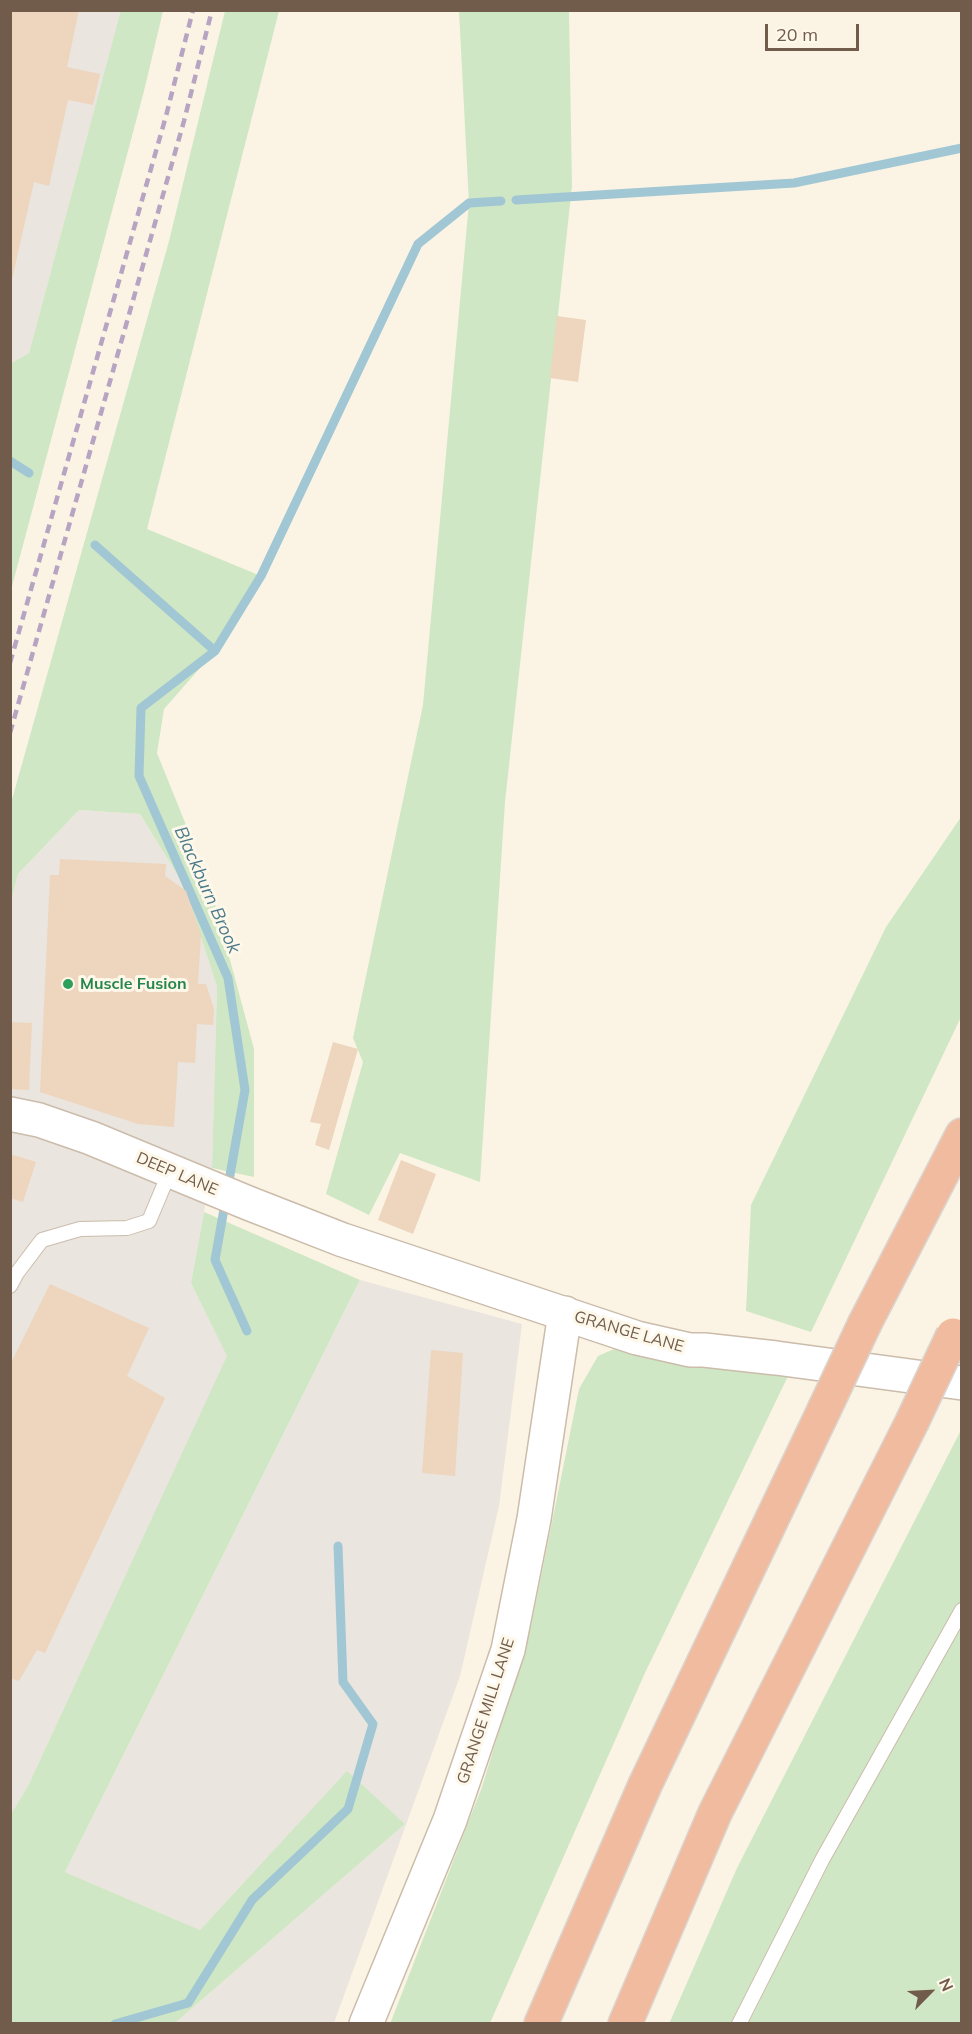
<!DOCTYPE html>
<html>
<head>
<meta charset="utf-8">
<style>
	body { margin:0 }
	#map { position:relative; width:972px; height:2034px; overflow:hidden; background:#fbf4e4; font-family:Mulish,sans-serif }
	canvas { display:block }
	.frame { position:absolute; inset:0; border:12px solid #715c4b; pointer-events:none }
	.north { position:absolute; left:900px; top:1962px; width:60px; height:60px; -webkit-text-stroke:4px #fef8ea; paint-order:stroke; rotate:66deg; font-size:16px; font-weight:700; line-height:24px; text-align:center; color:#715c4b }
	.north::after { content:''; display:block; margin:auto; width:21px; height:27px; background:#715c4b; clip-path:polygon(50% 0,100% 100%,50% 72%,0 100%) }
	.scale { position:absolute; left:765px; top:24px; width:94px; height:27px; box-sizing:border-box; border:3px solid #715c4b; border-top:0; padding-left:8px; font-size:18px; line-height:21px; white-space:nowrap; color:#715c4b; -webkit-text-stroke:4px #fef8ea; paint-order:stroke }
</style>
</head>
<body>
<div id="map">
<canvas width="972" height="2034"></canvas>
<div class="frame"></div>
<div class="north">N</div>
<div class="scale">20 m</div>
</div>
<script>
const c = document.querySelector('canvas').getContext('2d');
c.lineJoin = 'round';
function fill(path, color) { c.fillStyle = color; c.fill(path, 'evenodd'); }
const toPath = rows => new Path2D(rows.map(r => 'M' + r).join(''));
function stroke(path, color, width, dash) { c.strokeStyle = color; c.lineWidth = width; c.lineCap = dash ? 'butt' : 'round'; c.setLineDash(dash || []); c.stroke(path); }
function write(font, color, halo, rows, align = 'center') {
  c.font = font + ' Mulish,sans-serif'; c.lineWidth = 6; c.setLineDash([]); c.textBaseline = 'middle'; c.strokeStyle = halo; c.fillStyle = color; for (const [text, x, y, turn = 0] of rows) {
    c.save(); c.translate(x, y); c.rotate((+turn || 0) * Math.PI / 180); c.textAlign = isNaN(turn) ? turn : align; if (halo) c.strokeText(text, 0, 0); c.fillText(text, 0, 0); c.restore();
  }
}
const industrial = toPath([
	[11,11,121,11,29,353,11,363],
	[79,810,140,814,185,887,217,987,212,1168,191,1283,228,1356,28,1786,11,1814,11,901,18,874],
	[360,1280,522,1324,499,1506,460,1676,334,2023,175,2023,405,1824,347,1772,200,1930,65,1872]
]);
const green = toPath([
	[121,10,163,11,144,91,11,590,11,363,29,353],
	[225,11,279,11,147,529,261,576,215,651,164,709,157,753,209,882,254,1049,254,1177,212,1168,217,987,185,887,140,814,79,810,18,874,11,901,11,803,169,241],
	[459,11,569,11,572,186,505,802,480,1182,400,1153,369,1215,326,1194,363,1062,353,1038,423,705,469,203],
	[961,817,961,1017,811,1332,746,1311,751,1205,886,927],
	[204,1212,360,1280,65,1872,200,1930,347,1771,405,1824,175,2023,11,2023,11,1814,28,1786,227,1356,191,1283],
	[621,1346,676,1364,789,1374,644,1675,490,2023,390,2024,482,1787,531,1626,579,1389,598,1356],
	[961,1430,961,2023,669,2024,737,1868]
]);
const stream = toPath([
	[516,200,794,183,962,148],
	[10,461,29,473],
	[95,545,215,651,141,708,139,776,228,978,245,1090,215,1260,247,1331],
	[215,651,261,576,418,244,469,203,501,201],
	[115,2024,188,2003,252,1900,348,1809,373,1724,343,1682,338,1546]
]);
const building = toPath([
	[10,10,79,10,67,67,100,74,93,105,68,100,49,186,34,182,11,284],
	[557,316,586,320,578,382,550,378],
	[60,859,166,864,165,876,186,891,201,935,198,984,206,984,214,1009,213,1025,197,1024,195,1063,178,1062,174,1127,138,1124,40,1092,50,875,59,875],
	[10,1022,32,1023,29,1090,10,1089],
	[333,1042,358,1049,329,1150,315,1145,321,1124,310,1122],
	[10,1154,36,1162,23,1202,10,1198],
	[401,1160,436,1174,413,1234,378,1220],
	[50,1284,149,1328,127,1376,165,1398,45,1653,37,1650,19,1681,10,1678,10,1365],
	[431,1350,463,1353,455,1476,422,1473]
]);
const service = toPath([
	[10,1286,17,1273,42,1240,80,1229,127,1228,149,1221,170,1171],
	[739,2024,822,1860,962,1610]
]);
const tertiary = toPath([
	[10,1114,39,1120,91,1138,248,1203,343,1240,637,1338,690,1350,704,1350,776,1358,962,1383],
	[366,2024,450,1820,508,1650,534,1519,565,1313]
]);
const motorway = toPath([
	[865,1323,962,1135],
	[541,2024,645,1785,824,1410],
	[625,2024,715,1813,912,1422]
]);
const rail = toPath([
	[10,663,166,116,193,10],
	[10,733,184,121,212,10]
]);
const motorwayBridge = toPath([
	[824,1410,865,1323],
	[912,1422,953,1335]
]);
const markers = [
	[68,984,6,"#2e9e5b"]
];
const leisureNames = [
	["Muscle Fusion",80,984]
];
const streetNames = [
	["DEEP LANE",177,1174,23],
	["GRANGE LANE",629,1332,16],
	["GRANGE MILL LANE",486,1711,-72]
];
const waterNames = [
	["Blackburn Brook",207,890,66]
];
fill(industrial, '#eae5de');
fill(green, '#cfe7c4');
stroke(stream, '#a1c7d4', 9);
fill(building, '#eed5bd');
stroke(service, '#cbbcab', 16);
stroke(tertiary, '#cbbcab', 36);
stroke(motorway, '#dad5d0', 36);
stroke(service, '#fff', 14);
stroke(tertiary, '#fff', 33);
stroke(motorway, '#f1bb9f', 33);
stroke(rail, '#b7a4c3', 4.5, [9, 6]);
stroke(motorwayBridge, '#dad5d0', 36, []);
stroke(motorwayBridge, '#f1bb9f', 33);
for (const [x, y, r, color] of markers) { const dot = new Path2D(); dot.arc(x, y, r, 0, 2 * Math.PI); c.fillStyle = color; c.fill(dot); stroke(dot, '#fef8ea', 2); }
write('bold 16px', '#27864d', '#fef8ea', leisureNames, 'left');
write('16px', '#715c4b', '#fef8ea', streetNames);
write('italic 18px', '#4a798a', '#fef8ea', waterNames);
</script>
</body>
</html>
